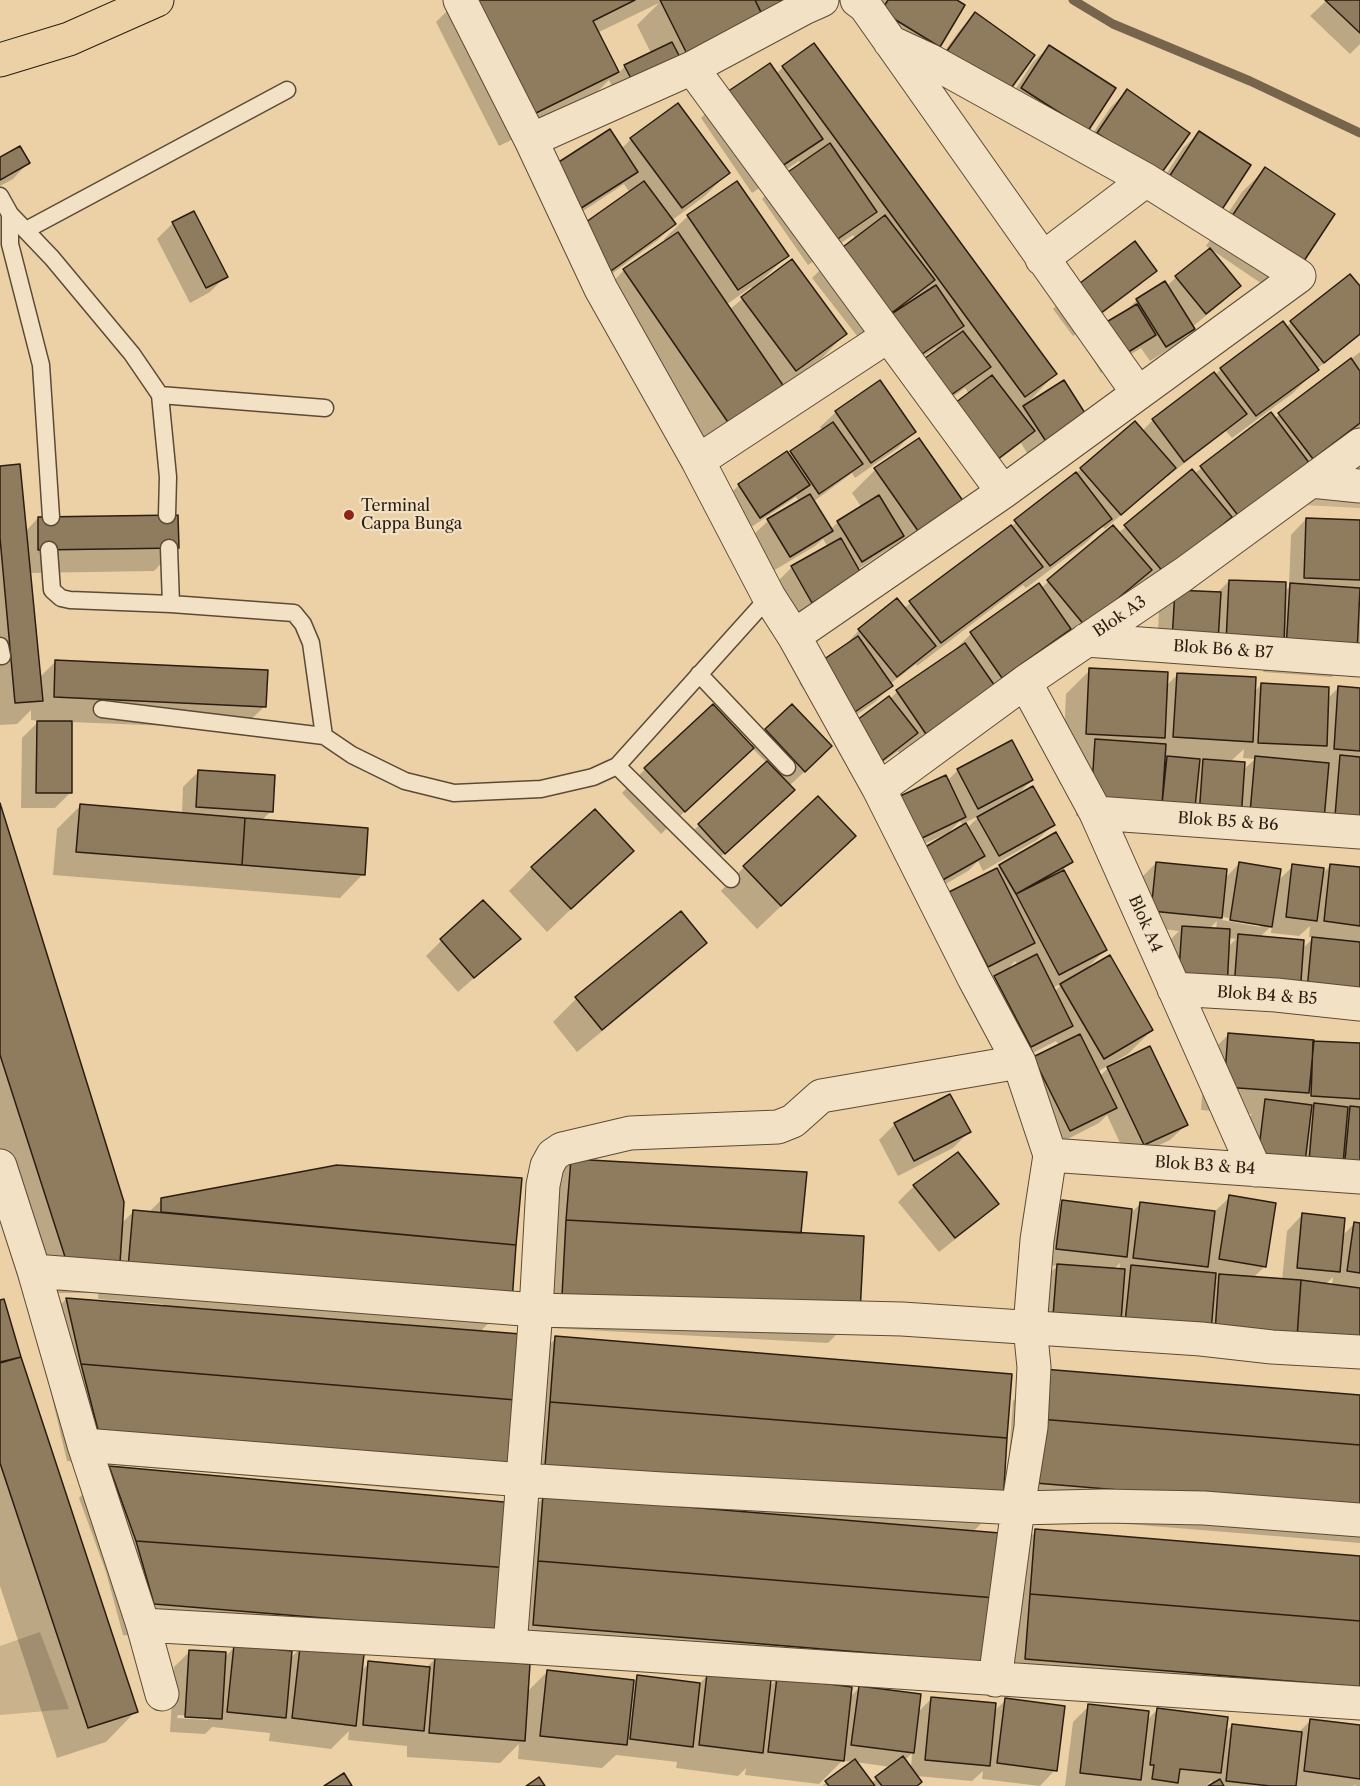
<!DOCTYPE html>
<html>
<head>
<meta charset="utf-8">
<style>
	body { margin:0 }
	canvas { display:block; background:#ebd1a5 }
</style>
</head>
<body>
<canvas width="1360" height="1786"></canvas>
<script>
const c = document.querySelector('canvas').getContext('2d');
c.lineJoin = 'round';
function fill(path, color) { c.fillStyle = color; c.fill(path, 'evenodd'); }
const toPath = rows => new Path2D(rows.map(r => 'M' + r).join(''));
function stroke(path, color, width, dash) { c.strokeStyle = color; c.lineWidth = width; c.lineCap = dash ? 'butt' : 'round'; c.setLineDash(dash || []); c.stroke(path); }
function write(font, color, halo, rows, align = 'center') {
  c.font = font + ' "Libre Caslon Text",serif'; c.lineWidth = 4.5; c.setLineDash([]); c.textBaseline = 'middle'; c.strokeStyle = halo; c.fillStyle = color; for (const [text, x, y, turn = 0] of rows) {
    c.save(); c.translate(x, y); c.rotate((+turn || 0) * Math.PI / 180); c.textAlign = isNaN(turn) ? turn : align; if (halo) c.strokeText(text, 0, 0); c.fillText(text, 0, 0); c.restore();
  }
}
const green = toPath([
	[1360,465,1360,508,1303,505],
	[40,1632,69,1709,0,1715,0,1646]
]);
const shadow = toPath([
	[458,0,821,0,620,103,609,80,586,103,499,146,436,22],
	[659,3,637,25,651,53,625,66,618,74,597,33],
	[883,0,955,0,963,5,939,46,866,28],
	[1327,0,1360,0,1360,44,1350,54,1310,16],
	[975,14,1032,56,933,67,960,30],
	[1049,47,1087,130,1006,104,1033,62],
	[783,67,1055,374,1023,408,1064,382,1088,420,1032,461,1021,443,982,473,969,394,965,388,928,415,938,351,936,348,897,374,870,334,861,341,812,278,836,254,856,239,853,235,808,265,762,199,786,175,801,165,799,161,752,193,701,118,724,95,776,74],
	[1127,91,1159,175,1082,149,1111,107],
	[1199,133,1249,165,1152,196,1183,148],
	[631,139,728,173,705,196,671,221,674,224,658,240,595,286,630,193,624,184,559,227,533,186,549,170,621,149],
	[0,160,28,163,13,179,0,186],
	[1265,169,1274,292,1206,246,1242,192],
	[194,213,226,276,210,292,190,303,157,239,173,223],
	[688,216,787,256,761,281,845,334,822,358,782,387,710,453,601,294,624,270,666,242,664,239],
	[751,287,753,290,729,310,726,305],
	[1155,271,1139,286,1073,336,1053,309,1068,294],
	[1176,277,1239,286,1223,302,1192,327,1193,329,1177,344,1150,361,1141,348,1101,373,1084,344,1121,315,1137,300,1167,286],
	[1360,289,1360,335,1318,368,1293,393,1232,438,1226,431,1168,476,1167,475,1105,529,1102,526,1087,542,1026,588,1023,585,917,666,916,664,890,684,891,686,875,702,833,731,799,683,815,668,844,647,859,630,904,608,1008,529,1081,469,1142,431,1153,420,1214,374,1215,375,1221,369,1286,328,1291,322],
	[1360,352,1360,427,1140,595,1133,587,904,759,898,751,862,778,890,699,897,692,946,658,971,634,1038,585,1041,588,1113,527,1118,533,1271,414,1274,419],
	[836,412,914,432,898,448,855,478,852,473,813,502,830,530,838,522,862,508,852,493,875,470,966,508,899,560,890,548,857,570,795,617,776,583,792,567,828,547,823,539,815,546,773,571,752,536,768,521,799,502,796,497,744,532,723,501,739,485,788,455,823,431,820,427],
	[0,468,25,532,38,518,177,547,154,571,29,573,39,678,56,661,265,706,241,729,71,722,70,793,55,808,21,808,22,738,39,721,31,720,31,710,17,724,0,725],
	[1306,519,1360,521,1360,669,1354,655,1332,677,1263,672,1264,660,1157,655,1159,607,1175,591,1217,593,1229,581,1285,591,1289,587,1291,535],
	[1090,670,1166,686,1178,674,1254,692,1262,684,1327,699,1338,688,1360,689,1360,843,1147,820,1076,816,1080,758,1063,758,1066,694],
	[1244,749,1243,758,1255,759,1243,770,1230,762],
	[766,730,815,762,789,786,777,806,708,868,683,840,767,763,752,748,661,834,622,793,645,769,750,746],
	[958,770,1032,780,1017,795,1053,825,1037,840,983,871,978,861,968,871,925,896,967,828,981,815,962,824,960,821,948,833,902,854,947,781],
	[199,771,271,811,262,820,363,874,340,898,53,875,57,829,80,806,182,814,183,787],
	[0,808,121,1224,133,1212,148,1213,162,1199,520,1179,510,1301,479,1333,510,1464,479,1495,67,1461,36,1330,66,1299,163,1307,163,1304,98,1299,99,1282,88,1293,37,1293,0,1180],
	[632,851,547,932,509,891,532,868],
	[831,859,757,929,721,891,744,867],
	[1071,861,1063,870,1105,950,1085,970,1152,1030,1128,1054,1097,1072,1099,1077,1108,1068,1186,1125,1170,1140,1128,1160,1107,1115,1099,1123,1054,1146,1018,1074,1059,1046,1056,1041,1015,1062,979,992,999,973,964,990,926,917,1000,866],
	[1015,961,1018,965,1006,971],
	[1061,984,1061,985,1054,992,1052,988],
	[1156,863,1224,879,1239,864,1277,882,1293,866,1321,875,1331,865,1360,869,1360,1012,1209,1004,1167,943,1179,931,1136,926,1140,879],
	[1223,917,1260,923,1260,927,1222,920],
	[1217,921,1216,929,1209,929],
	[1272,925,1271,933,1299,936,1310,926,1309,937,1314,937,1301,950,1259,938],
	[1228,938,1236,939,1228,947],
	[681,913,705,943,681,966,577,1052,553,1022,576,999],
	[519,939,458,992,426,956,442,940],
	[1228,1035,1360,1044,1360,1189,1243,1171,1250,1116,1252,1114,1201,1110,1205,1058],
	[895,1124,969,1132,953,1148,898,1176,879,1140],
	[571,1161,859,1312,828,1343,531,1327,540,1192],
	[914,1186,997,1204,981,1219,939,1252,898,1202],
	[1230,1197,1265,1266,1253,1278,1282,1280,1287,1231,1302,1215,1342,1236,1355,1223,1360,1224,1360,1369,1192,1355,1038,1331,1042,1281,1057,1266,1041,1264,1047,1218,1062,1202,1130,1214,1140,1204,1214,1212],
	[1120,1263,1119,1270,1113,1270],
	[1333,1277,1332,1286,1325,1285],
	[0,1301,136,1711,106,1742,57,1758,0,1586],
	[556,1338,1001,1503,972,1533,989,1662,958,1693,866,1686,866,1688,917,1713,932,1698,993,1712,1006,1700,1055,1770,1040,1786,982,1779,983,1771,972,1781,916,1776,916,1786,822,1786,854,1762,842,1761,819,1784,745,1775,746,1768,738,1776,676,1768,677,1762,616,1755,602,1768,518,1759,519,1744,500,1763,407,1757,407,1746,348,1740,349,1731,331,1749,269,1741,270,1733,212,1727,205,1734,170,1732,174,1667,190,1651,225,1657,237,1644,123,1635,106,1572,79,1498,110,1467,511,1529,542,1499,515,1497,525,1369],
	[243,1645,299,1649,290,1659],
	[363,1654,434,1660,426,1668,369,1663,361,1671],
	[503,1656,710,1673,699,1684,638,1677,634,1681,547,1672,527,1692,474,1662],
	[741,1675,778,1678,769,1687],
	[832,1683,862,1685,850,1697,832,1686],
	[178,1715,208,1717,208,1720,177,1718],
	[912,1753,911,1769,905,1760],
	[855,1762,891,1767,871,1783],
	[1044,1370,1360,1396,1360,1543,1005,1514,1013,1401],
	[1036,1531,1360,1558,1360,1720,995,1690,1005,1562],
	[1089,1706,1146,1721,1157,1710,1225,1733,1232,1725,1298,1733,1311,1720,1360,1726,1360,1786,1355,1786,1356,1784,1353,1786,1211,1786,1212,1780,1206,1786,1065,1786,1073,1722]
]);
const stream = toPath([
	[1073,0,1113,24,1250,81,1360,133]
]);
const building = toPath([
	[471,0,635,0,593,21,619,72,530,116,471,0],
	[660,0,755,0,765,21,689,58,660,0],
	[755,0,799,0,764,18,755,0],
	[888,0,957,0,965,5,940,47,881,11,888,0],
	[1325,0,1360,0,1360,33,1325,0],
	[975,12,1035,55,1007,94,947,51,975,12],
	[672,42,684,65,636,88,624,65,672,42],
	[814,43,1057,374,1025,397,782,66,814,43],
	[1049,45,1116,88,1088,131,1021,88,1049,45],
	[770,63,823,139,776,170,724,94,770,63],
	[1127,89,1190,133,1160,175,1097,133,1127,89],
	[678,103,730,173,682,208,630,138,678,103],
	[610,129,638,172,575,212,548,169,610,129],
	[1199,131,1251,165,1219,214,1167,180,1199,131],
	[830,143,877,212,832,243,785,174,830,143],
	[20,146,30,163,0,180,0,157,20,146],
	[1265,167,1335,214,1298,270,1228,222,1265,167],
	[644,181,676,224,611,271,579,227,644,181],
	[737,181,789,256,738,290,687,215,737,181],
	[194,211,228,277,206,288,172,222,194,211],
	[885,215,935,280,885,318,835,253,885,215],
	[678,232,789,394,734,431,623,269,678,232],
	[1135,241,1157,271,1089,322,1067,293,1135,241],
	[1210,248,1241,286,1206,314,1175,276,1210,248],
	[792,259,847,334,796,371,741,297,792,259],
	[1350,274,1360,286,1360,334,1324,363,1290,321,1350,274],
	[1165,281,1195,329,1166,347,1136,299,1165,281],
	[936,285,964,326,913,360,885,318,936,285],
	[1137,304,1156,335,1117,359,1098,327,1137,304],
	[1283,321,1319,370,1256,416,1220,368,1283,321],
	[963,331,991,367,944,400,918,363,963,331],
	[1351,358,1360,371,1360,423,1313,459,1278,413,1351,358],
	[1214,372,1247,414,1184,462,1152,419,1214,372],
	[992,375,1035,431,998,459,955,403,992,375],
	[880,380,916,432,871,463,835,411,880,380],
	[1064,380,1090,421,1049,446,1023,406,1064,380],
	[1271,412,1310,464,1240,518,1200,466,1271,412],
	[1135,421,1176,468,1121,515,1080,468,1135,421],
	[833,422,863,464,819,494,790,451,833,422],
	[919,438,968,508,923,538,874,468,919,438],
	[787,451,810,485,760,518,738,484,787,451],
	[20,464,43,701,15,703,0,538,0,466,20,464],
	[1192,469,1232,517,1164,573,1124,525,1192,469],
	[1076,472,1112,519,1050,566,1014,520,1076,472],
	[810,494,833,531,790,557,767,519,810,494],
	[879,495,904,536,862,562,837,521,879,495],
	[178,515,179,548,38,550,38,517,178,515],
	[1306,518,1360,520,1360,580,1304,578,1306,518],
	[1011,525,1043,567,941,643,909,601,1011,525],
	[1113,525,1152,570,1085,626,1047,580,1113,525],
	[841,538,862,575,812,603,791,566,841,538],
	[1229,580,1286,582,1284,645,1226,642,1229,580],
	[1039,583,1071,629,1002,678,970,632,1039,583],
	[1290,583,1360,588,1357,654,1286,649,1290,583],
	[1175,590,1221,592,1218,642,1172,640,1175,590],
	[897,598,936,646,897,677,858,629,897,598],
	[858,636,893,686,849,716,814,666,858,636],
	[965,643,997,689,928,737,896,690,965,643],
	[55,660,268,670,266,707,54,697,55,660],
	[1089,668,1168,672,1165,738,1086,734,1089,668],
	[1177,673,1256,677,1253,742,1173,737,1177,673],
	[1261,683,1329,687,1327,746,1258,743,1261,683],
	[1338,686,1360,688,1360,751,1334,749,1338,686],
	[889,696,918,733,878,764,849,726,889,696],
	[713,704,754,748,685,812,644,768,713,704],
	[792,704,832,746,805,772,765,729,792,704],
	[37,721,72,721,72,793,36,793,37,721],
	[1095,739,1166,744,1162,805,1091,800,1095,739],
	[1012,740,1033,780,978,809,957,769,1012,740],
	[1340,755,1360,757,1360,818,1335,816,1340,755],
	[1167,756,1200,759,1194,817,1161,814,1167,756],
	[1255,756,1329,763,1324,820,1250,813,1255,756],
	[1203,759,1245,762,1241,819,1199,816,1203,759],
	[767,761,795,790,725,854,698,824,767,761],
	[198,770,275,775,273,812,196,807,198,770],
	[946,775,966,817,918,840,898,797,946,775],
	[1033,786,1055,825,999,856,977,817,1033,786],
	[818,796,856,836,781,906,743,866,818,796],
	[0,803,124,1202,120,1263,67,1263,0,1055,0,803],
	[80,804,245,818,242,865,76,852,80,804],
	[595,809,634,851,571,909,531,867,595,809],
	[245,818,368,828,365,875,242,865,245,818],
	[966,823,985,856,941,881,922,849,966,823],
	[1056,832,1073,862,1016,894,999,865,1056,832],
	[1156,862,1227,869,1222,918,1151,911,1156,862],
	[1239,862,1281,869,1272,927,1230,920,1239,862],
	[1292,864,1324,868,1317,921,1286,917,1292,864],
	[1330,864,1360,867,1360,926,1324,921,1330,864],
	[997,868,1035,943,988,967,949,892,997,868],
	[1064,870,1107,950,1059,975,1016,894,1064,870],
	[483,900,521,939,474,978,440,939,483,900],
	[681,911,707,943,602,1030,575,997,681,911],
	[1182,926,1230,929,1227,989,1178,985,1182,926],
	[1238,934,1304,940,1300,994,1234,988,1238,934],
	[1312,937,1360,942,1360,995,1307,990,1312,937],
	[1037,954,1073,1026,1031,1047,994,976,1037,954],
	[1110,955,1153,1030,1104,1059,1060,984,1110,955],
	[1228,1033,1314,1040,1309,1093,1224,1087,1228,1033],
	[1080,1034,1117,1108,1070,1131,1033,1057,1080,1034],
	[1313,1041,1360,1043,1360,1099,1311,1096,1313,1041],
	[1150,1046,1188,1125,1144,1145,1107,1067,1150,1046],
	[950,1094,971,1132,914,1161,894,1123,950,1094],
	[1265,1099,1312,1105,1305,1162,1258,1156,1265,1099],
	[1314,1103,1348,1107,1343,1164,1309,1161,1314,1103],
	[1350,1106,1360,1107,1360,1172,1344,1171,1350,1106],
	[958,1152,999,1204,955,1238,913,1185,958,1152],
	[571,1159,807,1172,801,1233,566,1220,571,1159],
	[337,1165,522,1178,516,1245,161,1212,161,1198,337,1165],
	[1229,1195,1276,1203,1266,1267,1219,1259,1229,1195],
	[1062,1200,1132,1209,1127,1257,1056,1249,1062,1200],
	[1140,1202,1215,1211,1208,1267,1133,1258,1140,1202],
	[133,1210,516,1245,512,1302,128,1268,133,1210],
	[1302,1213,1345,1218,1340,1272,1297,1268,1302,1213],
	[566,1220,864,1236,860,1313,562,1296,566,1220],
	[1354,1222,1360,1223,1360,1273,1347,1271,1354,1222],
	[1057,1264,1125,1269,1121,1321,1053,1316,1057,1264],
	[1131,1265,1216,1273,1211,1331,1125,1323,1131,1265],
	[1219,1274,1301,1280,1297,1338,1215,1332,1219,1274],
	[1301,1280,1360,1288,1360,1345,1297,1338,1301,1280],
	[66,1298,521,1334,516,1400,81,1364,66,1298],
	[4,1299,21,1357,0,1362,0,1300,4,1299],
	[555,1336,1012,1374,1007,1438,550,1402,555,1336],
	[21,1357,138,1712,88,1728,0,1463,0,1363,21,1357],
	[81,1364,516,1400,511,1464,98,1430,81,1364],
	[1043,1369,1360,1395,1360,1445,1039,1419,1043,1369],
	[550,1402,1007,1438,1003,1504,545,1466,550,1402],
	[1039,1419,1360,1445,1360,1510,1035,1483,1039,1419],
	[109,1466,515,1503,510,1568,136,1541,109,1466],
	[543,1495,1000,1533,996,1598,538,1561,543,1495],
	[1035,1529,1360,1556,1360,1621,1030,1594,1035,1529],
	[136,1541,510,1568,505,1633,154,1604,136,1541],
	[538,1561,996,1598,991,1663,533,1625,538,1561],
	[1030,1594,1360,1621,1360,1687,1025,1659,1030,1594],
	[234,1645,292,1651,286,1718,227,1712,234,1645],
	[300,1647,364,1654,356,1726,292,1718,300,1647],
	[189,1650,226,1652,222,1719,185,1717,189,1650],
	[435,1657,530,1664,525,1741,429,1733,435,1657],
	[368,1661,430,1667,424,1731,363,1725,368,1661],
	[547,1670,634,1680,627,1745,540,1736,547,1670],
	[707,1673,771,1680,763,1753,699,1745,707,1673],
	[637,1675,700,1683,693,1747,630,1739,637,1675],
	[777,1677,852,1687,844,1761,768,1752,777,1677],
	[859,1686,921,1694,914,1753,851,1745,859,1686],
	[931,1697,996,1703,990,1766,925,1760,931,1697],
	[1005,1698,1065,1706,1057,1771,997,1763,1005,1698],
	[1088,1704,1149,1711,1141,1780,1080,1773,1088,1704],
	[1157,1708,1228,1717,1221,1773,1180,1769,1178,1783,1152,1779,1154,1765,1150,1765,1157,1708],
	[1310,1719,1360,1725,1360,1779,1304,1771,1310,1719],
	[1232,1724,1302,1732,1296,1786,1270,1786,1226,1781,1232,1724],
	[903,1756,922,1782,917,1786,882,1786,875,1777,903,1756],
	[855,1759,875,1786,829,1786,825,1781,855,1759],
	[344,1773,352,1786,324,1786,344,1773],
	[539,1777,545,1786,526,1786,539,1777],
	[1220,1779,1224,1786,1208,1786,1220,1779]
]);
const lane = toPath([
	[0,196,10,214,52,258,132,354,160,395,168,477,167,515],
	[10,214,10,244,41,365,51,517],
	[26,230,287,90],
	[160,395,325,408],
	[169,548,171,604],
	[49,550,52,590,61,598,70,600,171,604,294,613,303,624,311,643,324,736,352,755,405,781,454,793,541,789,593,777,617,766,769,597],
	[0,646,2,656],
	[699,674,787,767],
	[102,709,324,736],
	[617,766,731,879]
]);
const street = toPath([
	[460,0,531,140,601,289,698,461,769,597,794,636,879,789,974,978,1019,1062,1050,1155,1037,1240,1030,1327,1034,1367,1031,1427,1018,1508,995,1680],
	[822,0,804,8,692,68,1003,492],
	[857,0,865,6,1138,393],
	[531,140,692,68],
	[1042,259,1146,180],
	[698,461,888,336],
	[1311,481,1360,486],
	[794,636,1003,492,1299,276,1146,180,931,61,890,42],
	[1086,640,1360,660],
	[1025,682,1096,813,1255,1170],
	[879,789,1025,682,1184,574,1360,445],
	[1096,813,1360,832],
	[1174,989,1276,995,1360,1004],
	[1050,1155,1360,1177],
	[0,1166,34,1271,84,1445,143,1625,162,1694],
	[34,1271,536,1310,902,1319,1201,1339,1272,1347,1360,1352],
	[84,1445,523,1480,662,1489,1018,1508,1103,1506,1204,1508,1360,1520],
	[143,1625,510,1646,1360,1703],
	[510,1646,536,1310,543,1185,547,1166,553,1155,562,1149,630,1133,778,1127,793,1121,821,1096,1019,1062]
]);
const highway = toPath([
	[0,60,69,39,157,0]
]);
const markers = [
	[349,515,6,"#8f2418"]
];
const poiNames = [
	["Terminal",361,506],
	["Cappa Bunga",361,524]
];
const streetNames = [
	["Blok A3",1120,617,-34],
	["Blok B6 & B7",1223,650,4],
	["Blok B5 & B6",1228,822,4],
	["Blok A4",1145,924,66],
	["Blok B4 & B5",1267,996,4],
	["Blok B3 & B4",1205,1166,4]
];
fill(green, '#cab28c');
fill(shadow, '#0003');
stroke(stream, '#77644c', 9);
fill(building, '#8f7b5e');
stroke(building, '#2b1d11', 1.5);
stroke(lane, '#5b4a36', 19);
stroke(street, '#5b4a36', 35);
stroke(highway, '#2b1d11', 35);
stroke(lane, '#f2e1c4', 16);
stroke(street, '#f2e1c4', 33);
stroke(highway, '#ebd1a5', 33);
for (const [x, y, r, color] of markers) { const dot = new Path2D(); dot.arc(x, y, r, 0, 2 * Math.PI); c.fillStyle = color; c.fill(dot); stroke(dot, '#f2e1c4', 2); }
write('16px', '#2b1d11', '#f2e1c4', poiNames, 'left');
write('16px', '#2b1d11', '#f2e1c4', streetNames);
</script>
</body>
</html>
